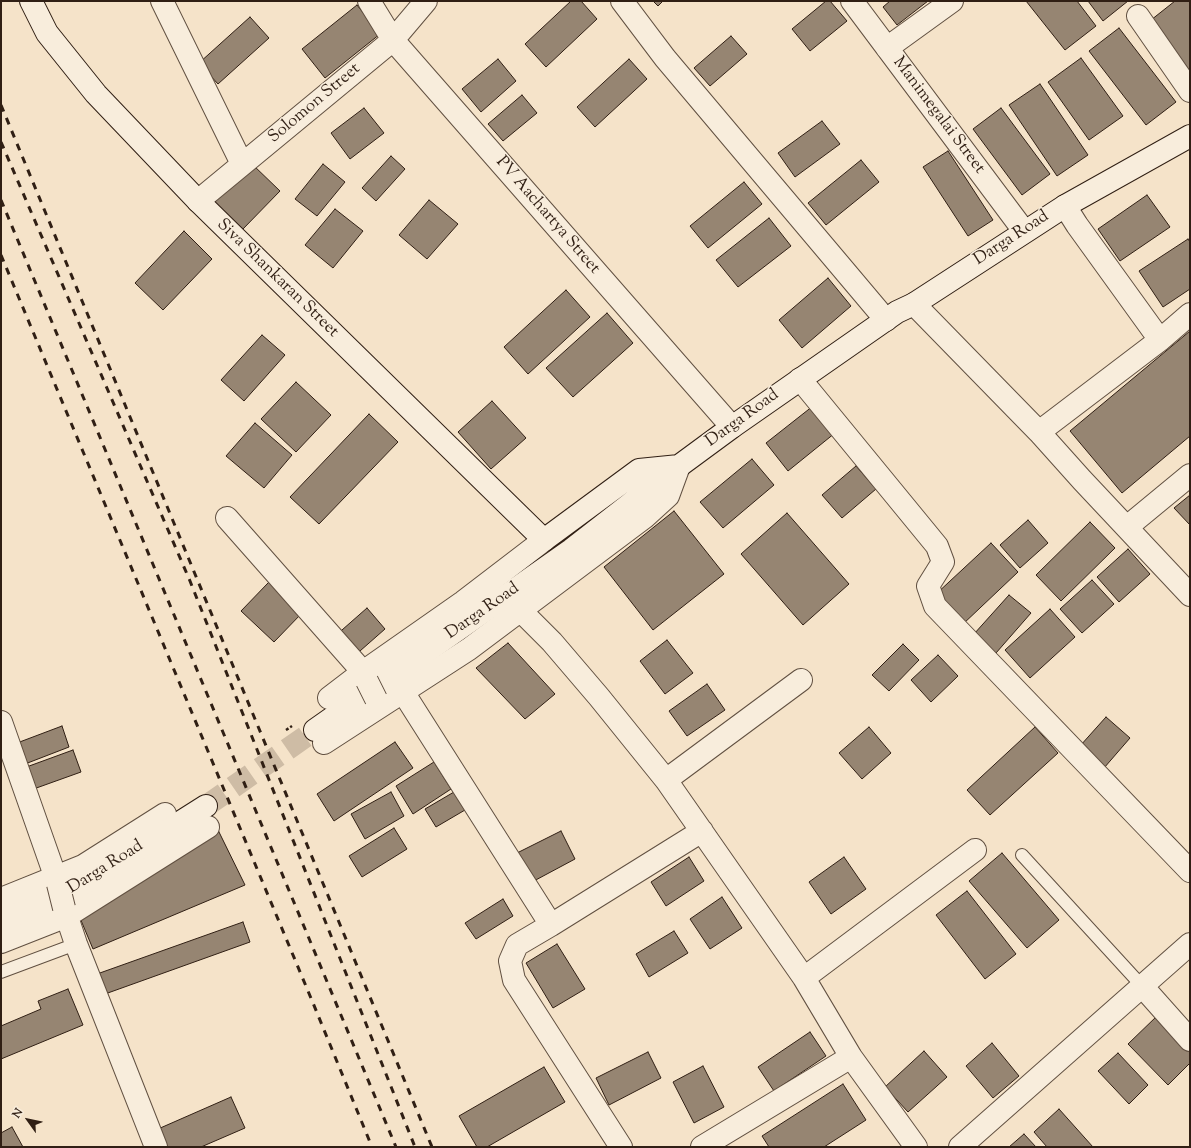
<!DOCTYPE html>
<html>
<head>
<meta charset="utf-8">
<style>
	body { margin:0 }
	#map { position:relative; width:1191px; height:1148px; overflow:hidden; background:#f5e3c9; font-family:"Sorts Mill Goudy",serif }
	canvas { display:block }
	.frame { position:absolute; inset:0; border:2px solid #301f14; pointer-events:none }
	.north { position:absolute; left:8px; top:1100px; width:40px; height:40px; -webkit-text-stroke:3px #f8eddc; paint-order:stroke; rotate:303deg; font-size:11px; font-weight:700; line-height:16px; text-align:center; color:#301f14 }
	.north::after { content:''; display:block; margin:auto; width:14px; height:18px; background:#301f14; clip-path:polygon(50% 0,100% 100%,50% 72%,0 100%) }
</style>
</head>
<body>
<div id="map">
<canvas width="1191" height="1148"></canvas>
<div class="frame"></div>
<div class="north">N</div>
</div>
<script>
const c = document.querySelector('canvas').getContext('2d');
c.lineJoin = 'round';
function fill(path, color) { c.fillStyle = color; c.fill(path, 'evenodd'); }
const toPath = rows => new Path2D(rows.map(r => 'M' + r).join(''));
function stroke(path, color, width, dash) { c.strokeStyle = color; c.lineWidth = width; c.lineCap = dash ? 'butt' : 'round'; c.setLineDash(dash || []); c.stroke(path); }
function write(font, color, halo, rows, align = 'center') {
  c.font = font + ' "Sorts Mill Goudy",serif'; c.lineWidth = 3; c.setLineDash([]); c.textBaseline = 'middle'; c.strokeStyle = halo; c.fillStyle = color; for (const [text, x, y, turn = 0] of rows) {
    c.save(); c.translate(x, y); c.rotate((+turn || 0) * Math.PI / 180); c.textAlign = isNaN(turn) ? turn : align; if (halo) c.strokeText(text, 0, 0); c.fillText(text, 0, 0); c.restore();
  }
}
const building = toPath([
	[571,1,581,1,597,19,546,67,525,44,571,1],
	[653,1,663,1,658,6,653,1],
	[826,1,830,1,847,21,810,51,792,29,826,1],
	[890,1,928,1,897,25,883,7,890,1],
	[1026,1,1077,1,1096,26,1065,50,1026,1],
	[1088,1,1128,1,1103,21,1088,1],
	[1175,1,1190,1,1190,71,1151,20,1175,1],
	[357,5,380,34,325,78,302,49,357,5],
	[250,17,269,38,218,84,199,63,250,17],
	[1119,28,1176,102,1146,125,1089,51,1119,28],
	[731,36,747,54,710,86,694,68,731,36],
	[1081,58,1123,116,1089,140,1048,82,1081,58],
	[498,59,516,81,481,112,462,89,498,59],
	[629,59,647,79,595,127,577,107,629,59],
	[1040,84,1088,155,1057,176,1009,105,1040,84],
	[522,95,537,113,503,141,488,124,522,95],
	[364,108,384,133,350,159,331,133,364,108],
	[1001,108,1050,174,1022,195,973,129,1001,108],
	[822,121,840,144,795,177,778,153,822,121],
	[948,151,993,220,968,236,923,167,948,151],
	[391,156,405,169,376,201,362,188,391,156],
	[861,160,879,182,826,225,808,203,861,160],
	[252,164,280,191,242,230,215,202,252,164],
	[323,164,345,182,317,216,295,199,323,164],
	[744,182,762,204,708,248,690,226,744,182],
	[1147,195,1170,227,1120,261,1098,229,1147,195],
	[429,200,458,224,427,259,399,235,429,200],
	[335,209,363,231,333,268,305,245,335,209],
	[769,218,791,246,738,287,716,260,769,218],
	[184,231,212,259,163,310,135,283,184,231],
	[1188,239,1190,242,1190,289,1163,307,1139,271,1188,239],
	[828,278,851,306,802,348,779,320,828,278],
	[566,290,590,317,528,374,504,347,566,290],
	[607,313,633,343,573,397,546,368,607,313],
	[1190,331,1190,436,1122,493,1070,431,1190,331],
	[262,335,285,355,244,401,221,380,262,335],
	[296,382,331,415,296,452,261,419,296,382],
	[492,401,526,438,491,469,458,432,492,401],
	[813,406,835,433,788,471,766,443,813,406],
	[369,414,398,442,319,524,290,497,369,414],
	[255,423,292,455,264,488,226,456,255,423],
	[752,459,774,485,723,528,700,502,752,459],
	[856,466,876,489,842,518,822,495,856,466],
	[1190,495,1190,525,1174,508,1190,495],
	[674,511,724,574,653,630,604,567,674,511],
	[787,513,849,584,803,625,741,554,787,513],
	[1028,520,1048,543,1020,568,1000,545,1028,520],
	[1090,522,1115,548,1061,601,1036,575,1090,522],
	[991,543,1018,572,962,625,935,595,991,543],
	[1128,549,1150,574,1119,602,1097,577,1128,549],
	[1092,580,1114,604,1082,633,1060,609,1092,580],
	[269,582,302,613,274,642,241,611,269,582],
	[1009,595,1031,613,996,653,974,634,1009,595],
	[367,608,385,629,352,658,334,637,367,608],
	[1050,609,1075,637,1030,678,1005,650,1050,609],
	[667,640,693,673,665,694,640,661,667,640],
	[508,643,555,694,525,719,476,668,508,643],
	[903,644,919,660,889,691,872,675,903,644],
	[938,655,958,676,931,702,911,680,938,655],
	[707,684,725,710,687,736,669,711,707,684],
	[1106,717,1130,738,1104,768,1080,746,1106,717],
	[62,726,69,747,25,764,17,743,62,726],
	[869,727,891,753,862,779,839,753,869,727],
	[1035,727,1058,753,990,815,967,790,1035,727],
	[395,742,413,768,334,821,317,794,395,742],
	[73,750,81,772,28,791,21,769,73,750],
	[434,762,451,789,413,814,396,786,434,762],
	[391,792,404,816,365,839,351,814,391,792],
	[454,792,465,810,436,827,425,809,454,792],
	[394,828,407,849,362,877,349,856,394,828],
	[561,831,575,859,532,882,517,853,561,831],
	[219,832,245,885,93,949,80,918,219,832],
	[1002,853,1059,920,1027,948,969,881,1002,853],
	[689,857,704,881,666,906,651,882,689,857],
	[844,857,866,889,831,914,809,882,844,857],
	[967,891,1016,954,985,979,936,915,967,891],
	[722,897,742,928,710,949,690,919,722,897],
	[503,899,513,916,476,939,465,923,503,899],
	[243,922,250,942,105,994,97,974,243,922],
	[674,931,688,953,649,977,636,954,674,931],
	[557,944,585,989,553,1008,526,963,557,944],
	[68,989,83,1025,1,1059,1,1026,41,1009,38,1001,68,989],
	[1157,1016,1190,1051,1190,1063,1168,1085,1128,1044,1157,1016],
	[810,1032,826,1056,774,1091,758,1067,810,1032],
	[992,1043,1019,1076,993,1098,966,1066,992,1043],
	[924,1051,947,1077,908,1112,885,1087,924,1051],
	[648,1052,661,1078,609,1105,596,1078,648,1052],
	[1118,1053,1148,1085,1129,1104,1098,1071,1118,1053],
	[703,1066,724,1107,694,1123,673,1082,703,1066],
	[544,1067,565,1102,487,1147,477,1147,459,1116,544,1067],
	[843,1084,866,1120,824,1147,769,1147,762,1136,843,1084],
	[231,1097,245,1128,201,1147,165,1147,158,1129,231,1097],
	[1059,1109,1093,1147,1047,1147,1034,1132,1059,1109],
	[12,1127,23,1147,1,1147,1,1133,12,1127],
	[1024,1134,1036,1147,1009,1147,1024,1134]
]);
const secondaryTunnel = toPath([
	[206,806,315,730]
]);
const path = toPath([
	[286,730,292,726]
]);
const lane = toPath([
	[1022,855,1142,986],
	[1,972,76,944]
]);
const street = toPath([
	[162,1,242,164],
	[369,1,393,40,732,427],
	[622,1,665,58,886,320],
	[852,1,1024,231],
	[1138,16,1190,91],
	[887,48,952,1],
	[198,201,393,40,426,1],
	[1065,206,1077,225,1160,340],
	[914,304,1039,432,1082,480,1190,595],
	[800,379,937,546,943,562,928,586,935,606,1190,871],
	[1039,432,1160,340,1190,314],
	[227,518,363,672,367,681],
	[1127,527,1190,475],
	[520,610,552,642,599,697,666,780,804,978,851,1057,916,1147],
	[403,692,551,925,517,945,510,961,514,980,621,1147],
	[329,698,363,672,463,602,544,540],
	[1,722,58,884],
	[324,743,469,649,645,517,668,496,679,466],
	[666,780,801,680],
	[1,899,83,866,165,814],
	[64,908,76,944,156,1147],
	[551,925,702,831],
	[1,942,67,916,208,827],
	[804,978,975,850],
	[1142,986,1190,1040],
	[702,1147,851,1057],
	[960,1147,1190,944]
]);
const secondary = toPath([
	[31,1,47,33,96,94,198,201,544,540,639,470,679,466],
	[315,730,571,550,679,466,732,427,897,312,914,304,1065,206,1190,136],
	[1,920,45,904,75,889,206,806]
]);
const rail = toPath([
	[1,105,432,1147],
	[1,142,190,581,415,1147],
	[1,200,396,1147],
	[1,255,313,1003,372,1147]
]);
const streetBridge = toPath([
	[367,681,376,699],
	[58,884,64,908]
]);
const streetNames = [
	["Solomon Street",315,104,-40],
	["Manimegalai Street",938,116,53],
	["PV Aachartya Street",547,216,49],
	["Darga Road",1012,239,-33],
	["Siva Shankaran Street",277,279,44],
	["Darga Road",743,419,-36],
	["Darga Road",483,612,-35],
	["Darga Road",106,868,-32]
];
fill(building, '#968572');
stroke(building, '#301f14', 1);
stroke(secondaryTunnel, '#cebca5', 22, [22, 11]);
stroke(lane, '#615041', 14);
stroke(street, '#615041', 24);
stroke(secondary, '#301f14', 24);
stroke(path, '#301f14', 2.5, [3, 2]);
stroke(lane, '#f8eddc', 12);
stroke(street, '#f8eddc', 22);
stroke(secondary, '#f8eddc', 22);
stroke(rail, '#301f14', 3, [7, 7]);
stroke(streetBridge, '#615041', 24, []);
stroke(streetBridge, '#f8eddc', 22);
write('17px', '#301f14', '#f8eddc', streetNames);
</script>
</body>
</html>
